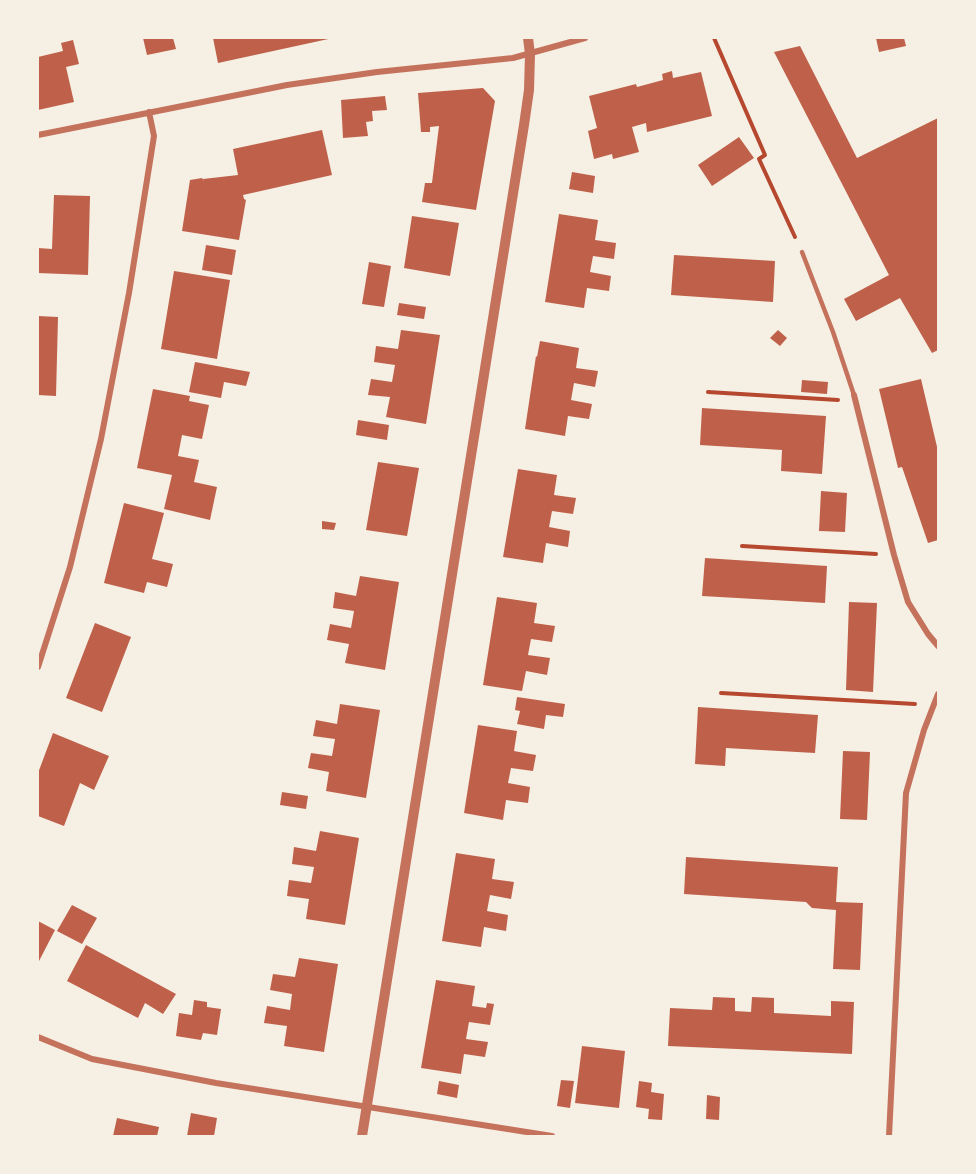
<!DOCTYPE html>
<html>
<head>
<meta charset="utf-8">
<style>
	body { margin:0 }
	#map { position:relative; width:976px; height:1174px; overflow:hidden; background:#f6efe4; font-family:"Public Sans",sans-serif }
	canvas { display:block }
	.frame { position:absolute; inset:0; border:39px solid #f6efe4; pointer-events:none }
</style>
</head>
<body>
<div id="map">
<canvas width="976" height="1174"></canvas>
<div class="frame"></div>
</div>
<script>
const c = document.querySelector('canvas').getContext('2d');
c.lineJoin = 'round';
function fill(path, color) { c.fillStyle = color; c.fill(path, 'evenodd'); }
const toPath = rows => new Path2D(rows.map(r => 'M' + r).join(''));
function stroke(path, color, width, dash) { c.strokeStyle = color; c.lineWidth = width; c.lineCap = dash ? 'butt' : 'round'; c.setLineDash(dash || []); c.stroke(path); }
const building = toPath([
	[143,38,173,38,176,49,147,55],
	[213,38,333,38,218,63],
	[876,38,904,38,906,46,879,52],
	[73,40,79,64,66,67,74,102,38,110,38,57,63,51,61,43],
	[800,46,857,158,938,118,938,350,932,353,900,298,856,321,844,299,889,275,774,52],
	[672,71,673,78,701,72,712,116,647,132,646,123,632,127,639,152,613,159,612,154,594,159,588,131,597,128,589,96,636,84,637,87,663,80,662,74],
	[483,88,495,101,476,210,422,202,425,183,432,183,439,126,430,127,430,132,421,132,418,93],
	[385,96,387,110,372,111,373,121,366,122,368,136,343,138,341,100],
	[322,130,332,175,243,195,244,199,246,200,239,240,182,231,190,180,202,178,204,181,203,179,238,175,233,149],
	[739,137,754,158,712,186,698,165],
	[572,172,595,176,593,193,569,189],
	[54,195,90,196,88,275,38,273,38,248,52,249],
	[559,214,598,220,595,240,616,243,614,259,593,256,590,272,611,276,609,291,587,288,584,308,545,302],
	[412,216,459,223,450,276,404,268],
	[206,245,236,250,232,275,202,270],
	[674,255,775,261,773,302,671,295],
	[369,262,391,266,384,307,362,304],
	[174,271,230,280,217,359,161,349],
	[399,303,426,307,424,319,397,315],
	[38,316,58,317,56,396,38,395],
	[401,330,440,335,426,424,386,417,390,397,368,395,371,379,392,382,395,365,374,362,376,346,398,349],
	[778,330,787,338,780,346,770,338],
	[540,341,579,348,576,368,598,371,595,387,574,383,571,400,592,404,589,419,568,416,565,436,525,429,536,356,537,357],
	[195,362,250,372,246,386,224,382,221,398,189,392],
	[921,379,938,451,938,540,928,543,902,467,898,468,879,389],
	[802,380,828,382,827,394,801,392],
	[153,389,190,396,189,401,209,405,202,439,182,435,178,456,199,460,194,482,217,487,210,520,164,509,172,475,137,468],
	[702,408,826,416,822,474,781,471,782,450,700,445],
	[358,420,389,425,387,440,356,435],
	[378,462,419,468,407,536,366,530],
	[518,469,557,475,554,495,576,498,573,514,552,511,549,527,570,531,568,547,546,543,543,563,503,557],
	[821,491,847,493,845,532,819,531],
	[124,503,164,513,152,559,173,564,167,587,147,582,144,593,104,583],
	[322,521,336,523,334,530,322,529],
	[705,558,827,566,825,603,702,596],
	[360,576,399,582,385,670,345,663,349,644,327,640,330,624,351,628,354,611,333,608,335,592,356,596],
	[497,597,537,603,534,623,555,626,552,642,531,639,528,655,550,658,547,675,526,671,522,691,483,685],
	[849,602,877,603,873,692,846,690],
	[95,623,131,637,102,712,66,698],
	[517,697,565,704,563,717,546,715,544,729,517,724,520,711,515,710],
	[340,704,380,710,366,798,326,791,329,772,308,768,311,753,332,756,335,739,313,736,316,720,337,724],
	[698,707,818,715,815,753,726,748,725,766,695,764],
	[478,725,517,731,514,751,536,755,533,771,511,768,508,783,530,787,528,803,506,800,503,820,464,813],
	[53,733,109,756,94,790,80,783,64,826,38,816,38,773],
	[843,751,870,752,867,820,840,819],
	[282,792,308,796,306,809,280,805],
	[320,831,359,838,345,925,306,919,309,899,287,896,289,880,311,883,314,867,292,864,294,847,316,851],
	[456,853,495,859,492,879,514,882,511,899,490,895,487,911,508,915,506,931,484,927,481,947,442,941],
	[686,857,838,867,836,902,863,903,860,970,833,969,836,910,812,908,806,902,684,894],
	[72,905,97,918,82,944,57,931],
	[38,921,55,930,38,963],
	[86,945,176,994,163,1014,145,1003,138,1018,67,981],
	[299,958,338,964,324,1052,284,1046,287,1026,264,1023,267,1006,290,1010,292,994,270,990,273,974,295,977],
	[436,980,475,986,472,1006,486,1008,487,1003,494,1004,490,1025,469,1022,466,1039,488,1042,485,1057,464,1054,461,1074,421,1068],
	[713,997,735,998,735,1011,751,1012,752,997,774,998,774,1013,831,1016,831,1001,854,1002,852,1054,668,1046,670,1008,712,1010],
	[194,1000,207,1002,207,1007,221,1009,217,1035,203,1033,201,1040,176,1036,179,1013,192,1015],
	[582,1046,625,1051,619,1108,575,1103],
	[561,1080,574,1081,570,1108,557,1106],
	[439,1081,459,1085,457,1098,437,1094],
	[639,1081,652,1083,651,1092,664,1094,662,1120,648,1119,649,1109,636,1107],
	[707,1095,720,1097,719,1120,706,1119],
	[191,1113,217,1118,214,1136,187,1136],
	[117,1118,159,1127,157,1136,113,1136]
]);
const path = toPath([
	[714,38,765,155,759,159,795,237],
	[708,392,838,400],
	[742,546,876,554],
	[721,693,915,704]
]);
const service = toPath([
	[802,252,833,332,854,395]
]);
const minor = toPath([
	[38,135,287,85,377,72,513,58,585,38],
	[854,395,894,555,908,602,928,634,938,646],
	[38,667,70,567,101,439,129,293,154,136,149,112],
	[38,1037,92,1059,216,1083,552,1136],
	[889,1136,906,793,924,730,938,694]
]);
const tertiary = toPath([
	[362,1136,524,125,529,90,530,54,528,38]
]);
fill(building, '#bf614a');
stroke(path, '#b5482f', 4);
stroke(service, '#c5725c', 4.5);
stroke(minor, '#c5725c', 6);
stroke(tertiary, '#c5725c', 10);
</script>
</body>
</html>
